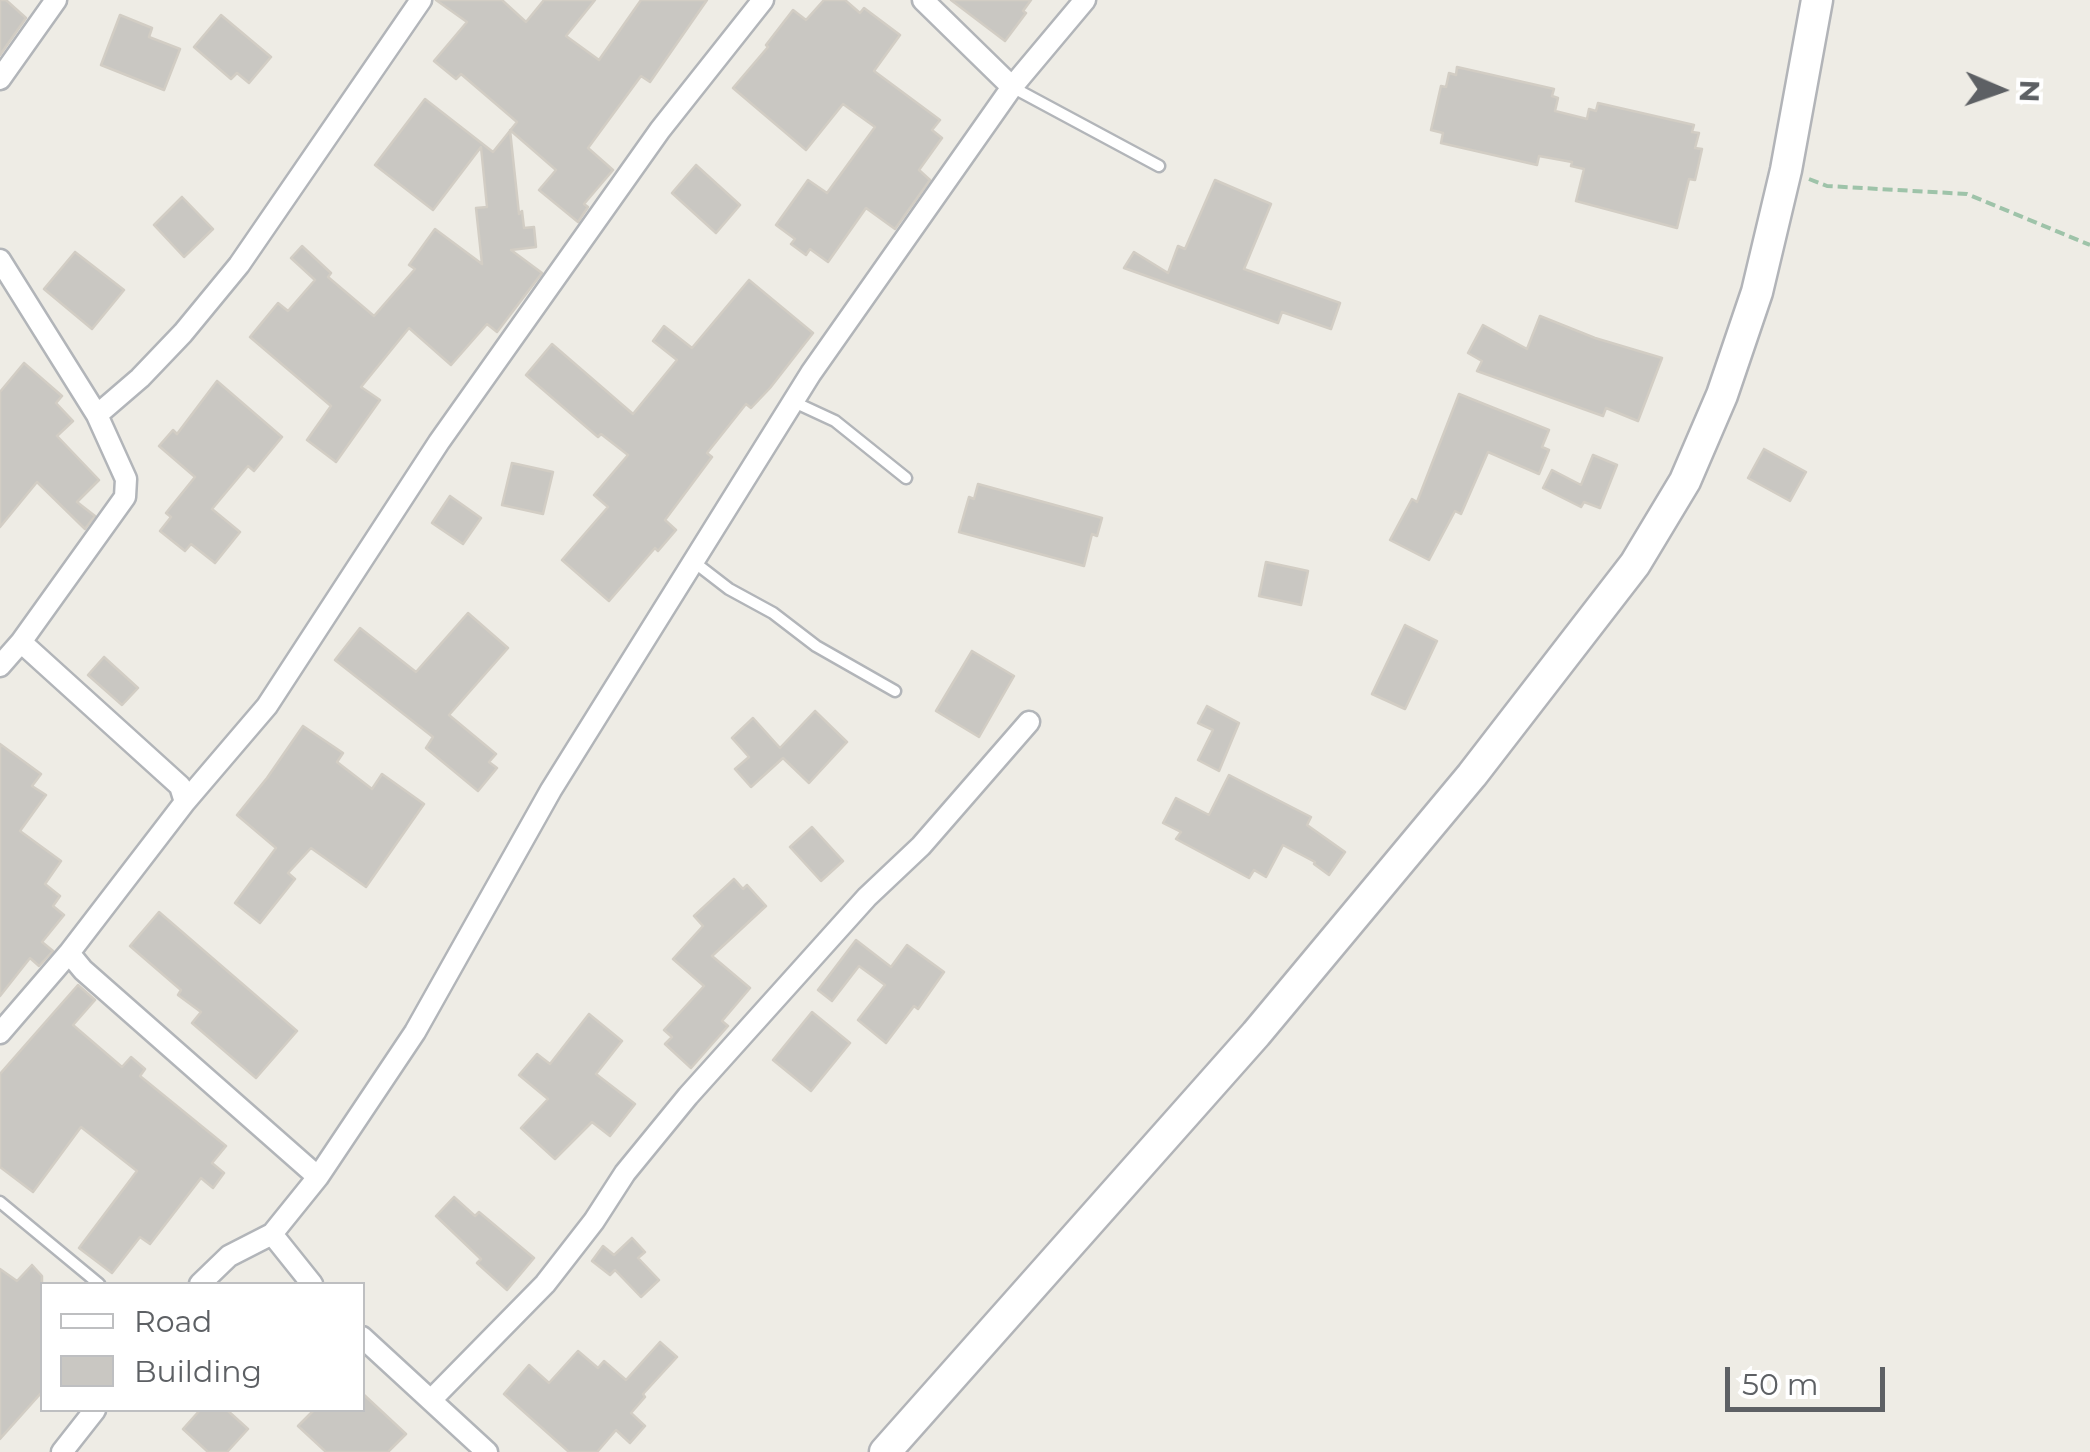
<!DOCTYPE html>
<html>
<head>
<meta charset="utf-8">
<style>
	body { margin:0 }
	#map { position:relative; width:2090px; height:1452px; overflow:hidden; background:#eeece5; font-family:Montserrat,sans-serif }
	canvas { display:block }
	.legend { position:absolute; left:40px; top:1282px; width:325px; height:130px; box-sizing:border-box; background:#fff; border:2px solid #bebfc1; margin:0; padding:12px 18px; list-style:none; font-size:30px; color:#5d6064 }
	.legend li { display:flex; align-items:center; gap:20px; height:50px }
	.legend b { width:50px; border:2px solid #bebfc1 }
	.north { position:absolute; left:1950px; top:40px; width:100px; height:100px; -webkit-text-stroke:8px #fff; paint-order:stroke; rotate:92deg; font-size:28px; font-weight:700; line-height:40px; text-align:center; color:#5d6064 }
	.north::after { content:''; display:block; margin:auto; width:35px; height:45px; background:#5d6064; clip-path:polygon(50% 0,100% 100%,50% 72%,0 100%) }
	.scale { position:absolute; left:1725px; top:1367px; width:160px; height:45px; box-sizing:border-box; border:5px solid #5d6064; border-top:0; padding-left:12px; font-size:30px; line-height:35px; white-space:nowrap; color:#5d6064; -webkit-text-stroke:8px #fff; paint-order:stroke }
</style>
</head>
<body>
<div id="map">
<canvas width="2090" height="1452"></canvas>
<ul class="legend">
<li><b style="height:12px;background:#fff"></b>Road</li>
<li><b style="height:28px;background:#c9c7c2"></b>Building</li>
</ul>
<div class="north">N</div>
<div class="scale">50 m</div>
</div>
<script>
const c = document.querySelector('canvas').getContext('2d');
c.lineJoin = 'round';
function fill(path, color) { c.fillStyle = color; c.fill(path, 'evenodd'); }
const toPath = rows => new Path2D(rows.map(r => 'M' + r).join(''));
function stroke(path, color, width, dash) { c.strokeStyle = color; c.lineWidth = width; c.lineCap = dash ? 'butt' : 'round'; c.setLineDash(dash || []); c.stroke(path); }
const building = toPath([
	[0,0,6,0,26,18,0,55,0,0],
	[436,0,502,0,526,22,544,0,595,0,566,36,599,60,641,0,707,0,650,82,641,76,588,148,613,170,584,204,588,207,578,222,539,190,556,170,510,130,519,214,522,211,524,228,534,227,536,247,511,250,542,273,497,332,487,324,451,365,409,328,361,387,380,400,336,462,307,440,331,406,250,337,278,303,288,311,315,280,291,258,302,246,331,273,328,277,374,316,415,269,409,265,435,229,482,264,476,208,487,207,481,147,433,210,375,165,425,99,493,152,517,122,461,74,456,79,434,61,467,22,436,0],
	[824,0,845,0,860,13,864,8,900,35,874,71,940,120,932,130,942,138,919,170,930,180,895,229,866,208,828,262,810,249,806,255,791,244,795,239,776,225,808,180,827,193,875,127,843,104,806,150,733,88,768,47,766,45,793,10,806,20,824,0],
	[951,0,1031,0,1023,11,1026,13,1005,41,951,0],
	[120,15,152,28,149,37,180,49,164,90,101,65,120,15],
	[221,15,271,57,249,83,237,73,231,79,194,47,221,15],
	[1457,67,1554,89,1552,96,1558,98,1555,111,1587,119,1589,109,1596,111,1598,103,1694,125,1692,132,1699,133,1695,148,1702,149,1695,180,1689,179,1677,228,1576,201,1584,169,1571,166,1572,162,1539,156,1537,165,1441,143,1443,133,1431,130,1441,86,1446,87,1449,73,1456,75,1457,67],
	[696,165,740,205,716,233,672,193,696,165],
	[1215,180,1271,204,1244,269,1340,303,1331,329,1282,312,1278,323,1124,268,1134,252,1168,273,1178,246,1185,249,1215,180],
	[182,197,213,229,184,257,154,225,182,197],
	[75,252,124,290,92,329,44,289,75,252],
	[749,280,813,333,770,388,751,408,746,404,707,453,712,457,665,520,676,530,658,551,655,548,609,601,562,560,608,507,594,495,628,455,601,434,598,437,526,375,552,344,633,414,677,360,653,341,664,326,692,348,749,280],
	[1540,316,1595,338,1662,358,1638,421,1606,408,1603,416,1477,371,1482,361,1468,353,1483,325,1527,349,1540,316],
	[24,363,62,396,56,403,73,421,57,436,99,480,77,502,95,516,85,529,37,482,0,527,0,392,24,363],
	[217,381,282,437,254,471,248,466,212,509,240,532,215,563,191,544,185,551,160,531,171,517,166,513,195,477,159,446,173,430,177,434,217,381],
	[1459,394,1549,430,1542,447,1549,450,1539,474,1488,452,1461,514,1455,511,1429,560,1390,540,1412,499,1417,502,1459,394],
	[1764,449,1806,472,1790,501,1748,478,1764,449],
	[1593,455,1617,465,1600,508,1584,502,1581,507,1543,488,1552,470,1581,485,1593,455],
	[512,463,553,472,543,514,502,505,512,463],
	[978,484,1102,518,1097,536,1092,534,1084,566,959,532,969,497,974,499,978,484],
	[450,496,481,518,463,544,432,523,450,496],
	[1266,562,1308,571,1301,605,1259,596,1266,562],
	[468,613,508,648,449,715,496,754,489,762,497,768,478,791,426,748,433,737,335,660,360,628,416,672,468,613],
	[1405,625,1437,641,1405,709,1372,694,1405,625],
	[972,651,1014,676,979,737,936,711,972,651],
	[104,657,138,688,122,705,88,675,104,657],
	[1207,706,1239,723,1219,771,1198,760,1213,730,1198,723,1207,706],
	[815,711,847,742,809,783,783,758,751,787,735,769,749,757,732,738,753,718,780,748,815,711],
	[303,726,343,753,337,762,372,789,382,774,424,804,366,887,311,848,288,873,295,879,260,923,235,903,276,848,237,815,267,778,303,726],
	[0,744,41,774,32,786,46,795,20,831,61,861,45,884,60,896,53,906,64,915,42,942,53,951,39,966,30,958,0,996,0,744],
	[1229,775,1311,817,1307,825,1345,852,1329,875,1314,864,1315,862,1283,845,1266,877,1254,870,1249,878,1176,839,1181,832,1163,823,1176,798,1209,815,1229,775],
	[812,827,843,861,821,881,790,847,812,827],
	[734,879,743,889,747,885,766,906,712,956,750,988,722,1021,728,1026,691,1068,665,1044,672,1037,664,1030,704,986,673,959,703,926,694,916,734,879],
	[159,912,297,1031,256,1078,192,1023,201,1012,178,995,181,990,130,946,159,912],
	[856,940,891,967,907,945,944,972,918,1009,914,1006,886,1043,858,1020,885,985,859,966,832,1001,818,990,856,940],
	[78,985,95,1000,73,1025,122,1067,131,1057,145,1069,140,1076,226,1146,212,1163,224,1173,213,1188,201,1178,150,1244,140,1237,112,1273,79,1248,137,1171,81,1127,33,1192,0,1167,0,1074,78,985],
	[812,1012,850,1043,811,1091,773,1060,812,1012],
	[589,1014,622,1041,596,1074,635,1104,610,1136,592,1122,555,1159,521,1128,548,1099,519,1075,537,1054,550,1064,589,1014],
	[454,1197,475,1216,479,1212,534,1258,507,1290,477,1263,481,1259,436,1216,454,1197],
	[632,1238,645,1252,638,1258,659,1280,641,1297,615,1270,610,1275,592,1261,603,1246,614,1255,632,1238],
	[32,1265,42,1276,42,1392,0,1439,0,1269,17,1281,32,1265],
	[660,1342,677,1357,643,1394,645,1397,631,1413,645,1426,630,1443,616,1430,597,1452,569,1452,504,1394,529,1365,549,1383,578,1351,598,1368,604,1361,626,1380,660,1342],
	[362,1393,406,1434,388,1452,326,1452,298,1426,314,1410,362,1410,362,1393],
	[200,1410,227,1410,248,1429,227,1452,208,1452,183,1429,200,1410]
]);
const path = toPath([
	[1809,179,1827,186,1967,194,2090,245]
]);
const lane = toPath([
	[1012,87,1159,166],
	[794,402,835,421,906,478],
	[694,562,729,589,773,613,816,646,895,691],
	[0,1202,99,1284]
]);
const street = toPath([
	[923,0,1012,87],
	[0,79,56,0],
	[0,260,97,415,126,479,125,497,21,642,0,666],
	[97,415,140,378,183,333,239,265,421,0],
	[21,642,180,786,185,802,69,953,83,970,318,1177],
	[185,802,267,706,439,442,660,130,763,0],
	[0,1033,69,953],
	[272,1234,312,1284],
	[200,1284,229,1256,272,1234,318,1177,415,1032,551,790,811,373,1012,87,1085,0],
	[362,1337,487,1452],
	[432,1399,545,1284,594,1221,625,1173,688,1096,867,897,921,846,1029,722],
	[62,1452,95,1410]
]);
const secondary = toPath([
	[885,1452,1256,1034,1472,775,1635,564,1685,481,1722,395,1757,292,1786,170,1817,0]
]);
fill(building, '#c9c7c2');
stroke(building, '#d2cdc4', 2.5);
stroke(lane, '#b2b5b9', 15);
stroke(street, '#b2b5b9', 25);
stroke(secondary, '#b2b4b8', 35);
stroke(path, '#9ec3a9', 4, [10, 5]);
stroke(lane, '#fff', 10);
stroke(street, '#fff', 20);
stroke(secondary, '#fff', 30);
</script>
</body>
</html>
